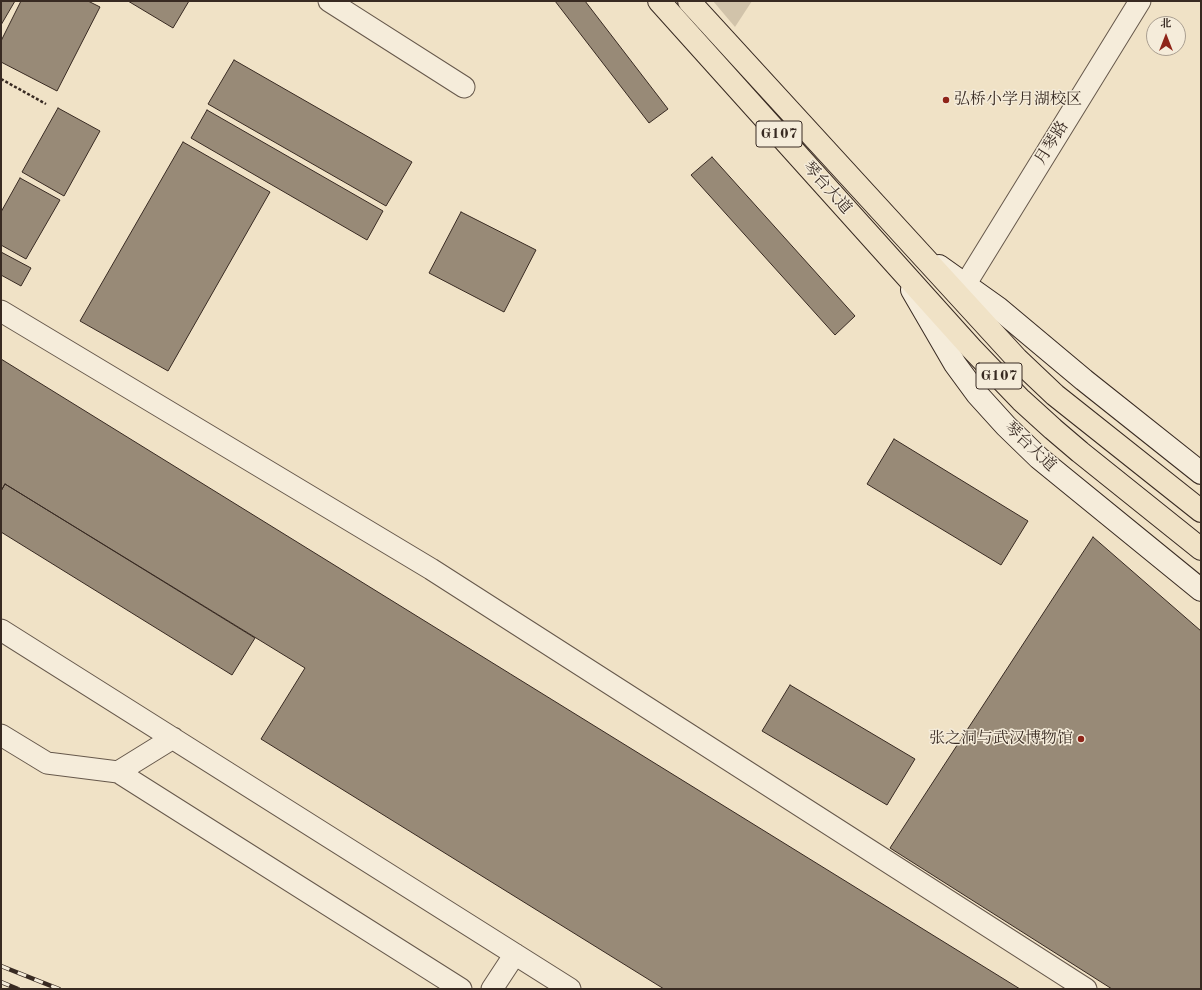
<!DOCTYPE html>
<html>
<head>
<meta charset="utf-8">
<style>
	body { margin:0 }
	#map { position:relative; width:1202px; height:990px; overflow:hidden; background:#f0e2c6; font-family:"Old Standard TT","Noto Serif SC",serif }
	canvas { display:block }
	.frame { position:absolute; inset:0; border:2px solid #382a22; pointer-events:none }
	.north { position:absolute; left:1146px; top:16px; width:40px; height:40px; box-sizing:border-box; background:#f5ecda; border:1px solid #a99e90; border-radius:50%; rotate:0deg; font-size:11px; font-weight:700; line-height:16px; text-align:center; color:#382a22 }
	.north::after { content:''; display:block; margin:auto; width:14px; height:18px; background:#8f2418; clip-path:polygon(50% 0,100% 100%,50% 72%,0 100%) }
</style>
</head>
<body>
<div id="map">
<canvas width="1202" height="990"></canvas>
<div class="frame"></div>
<div class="north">北</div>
</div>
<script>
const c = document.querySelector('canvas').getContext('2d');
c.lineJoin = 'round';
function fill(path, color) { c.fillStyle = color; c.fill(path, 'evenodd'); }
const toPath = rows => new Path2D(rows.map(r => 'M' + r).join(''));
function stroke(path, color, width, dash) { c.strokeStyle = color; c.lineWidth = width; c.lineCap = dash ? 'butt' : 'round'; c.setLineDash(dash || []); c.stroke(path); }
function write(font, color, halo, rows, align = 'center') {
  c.font = font + ' "Old Standard TT","Noto Serif SC",serif'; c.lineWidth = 3; c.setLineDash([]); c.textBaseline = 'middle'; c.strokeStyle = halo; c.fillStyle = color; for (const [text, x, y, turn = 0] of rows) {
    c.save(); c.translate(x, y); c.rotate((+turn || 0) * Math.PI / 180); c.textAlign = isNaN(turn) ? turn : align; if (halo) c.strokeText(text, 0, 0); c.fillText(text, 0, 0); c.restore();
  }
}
const green = toPath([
	[713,1,752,1,735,27]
]);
const building = toPath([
	[1,1,15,1,1,25,1,1],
	[21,1,88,1,100,7,57,91,1,62,1,41,21,1],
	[128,1,189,1,173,28,128,1],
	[555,1,585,1,668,109,649,123,555,1],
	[234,60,412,162,386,206,208,104,234,60],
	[58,108,100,131,64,196,22,172,58,108],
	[207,110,383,211,367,240,191,138,207,110],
	[183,142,270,192,168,371,80,321,183,142],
	[712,157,855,316,835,335,691,175,712,157],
	[20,178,60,200,26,259,1,245,1,212,20,178],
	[461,212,536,250,504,312,429,273,461,212],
	[1,252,31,268,21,286,1,275,1,252],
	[1,359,1020,989,664,989,261,739,305,668,5,484,1,491,1,359],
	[894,439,1028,521,1001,565,867,484,894,439],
	[5,484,255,638,232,675,1,532,1,491,5,484],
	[1093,537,1201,631,1201,989,1112,989,890,848,1093,537],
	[790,685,915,759,887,805,762,731,790,685]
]);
const path = toPath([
	[1,79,46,104]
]);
const minor = toPath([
	[329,1,464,87],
	[965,285,1140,1],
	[1,311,431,569,1086,989],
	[1,630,570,989],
	[1,735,47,763,118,772,173,738],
	[118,772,461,989],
	[492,989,515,954]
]);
const secondary = toPath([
	[939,266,998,308,1084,380,1201,473],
	[912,290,955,364,977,394,1006,426,1039,458,1201,590]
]);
const trunk = toPath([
	[659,1,971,348,1021,400,1053,429,1080,452,1201,549],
	[689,1,1017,359,1055,395,1201,511]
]);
const rail = toPath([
	[1,966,59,989],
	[1,982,18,989]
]);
const markers = [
	[946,100,4,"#8f2418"],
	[1081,739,4,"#8f2418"]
];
const shields = [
	[779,134,46],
	[999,376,46]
];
const shieldNames = [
	["G107",779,134],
	["G107",999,376]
];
const poiNames = [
	["弘桥小学月湖校区",954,100],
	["张之洞与武汉博物馆",1073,739,"right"]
];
const streetNames = [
	["月琴路",1052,143,-58],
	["琴台大道",827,188,48],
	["琴台大道",1030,447,43]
];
fill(green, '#d1c3aa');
fill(building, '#988a77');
stroke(building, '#382a22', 1);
stroke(minor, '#66584b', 23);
stroke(secondary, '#382a22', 24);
stroke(trunk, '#382a22', 24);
stroke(path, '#382a22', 2.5, [3, 2]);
stroke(minor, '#f5ecda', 21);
stroke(secondary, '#f5ecda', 22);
stroke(trunk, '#f0e2c6', 22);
stroke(rail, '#382a22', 4.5);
stroke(rail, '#f5ecda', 3, [9]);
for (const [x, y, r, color] of markers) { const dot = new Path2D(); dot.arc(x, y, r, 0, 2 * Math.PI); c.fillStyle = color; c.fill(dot); stroke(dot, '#f5ecda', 1.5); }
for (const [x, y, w] of shields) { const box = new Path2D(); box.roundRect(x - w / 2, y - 13, w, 26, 3); c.fillStyle = '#f5ecda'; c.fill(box); stroke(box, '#382a22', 1); }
write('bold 15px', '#382a22', null, shieldNames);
write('16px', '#382a22', '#f5ecda', poiNames, 'left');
write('16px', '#382a22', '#f5ecda', streetNames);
</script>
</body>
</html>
